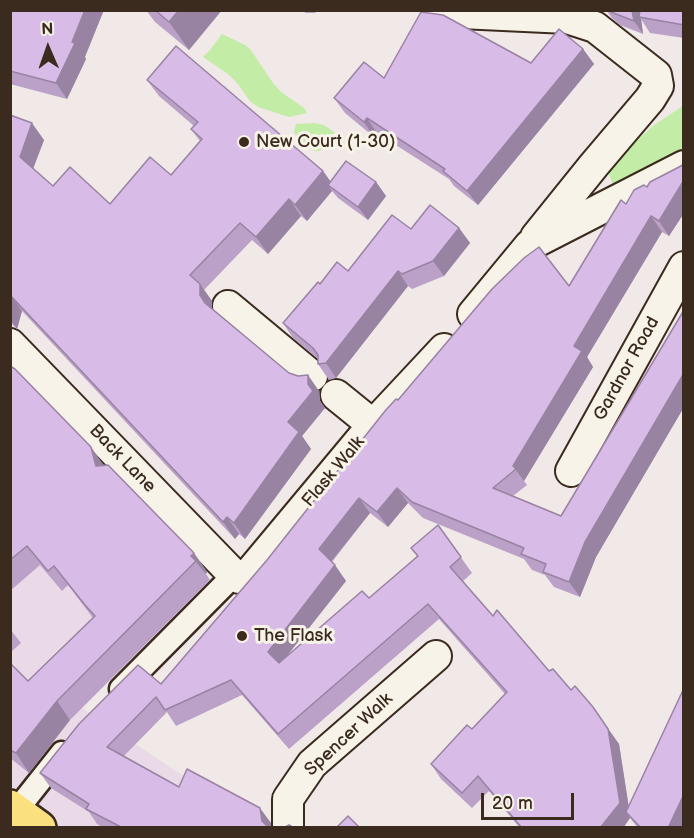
<!DOCTYPE html>
<html>
<head>
<meta charset="utf-8">
<style>
	body { margin:0 }
	#map { position:relative; width:694px; height:838px; overflow:hidden; background:#f1e8e8; font-family:"Balsamiq Sans",sans-serif }
	canvas { display:block }
	.frame { position:absolute; inset:0; border:12px solid #3b2a1e; pointer-events:none }
	.north { position:absolute; left:18px; top:18px; width:60px; height:60px; -webkit-text-stroke:4px #f7f3e8; paint-order:stroke; rotate:358deg; font-size:16px; font-weight:700; line-height:24px; text-align:center; color:#3b2a1e }
	.north::after { content:''; display:block; margin:auto; width:21px; height:27px; background:#3b2a1e; clip-path:polygon(50% 0,100% 100%,50% 72%,0 100%) }
	.scale { position:absolute; left:481px; top:793px; width:93px; height:27px; box-sizing:border-box; border:3px solid #3b2a1e; border-top:0; padding-left:8px; font-size:18px; line-height:21px; white-space:nowrap; color:#3b2a1e; -webkit-text-stroke:4px #f7f3e8; paint-order:stroke }
</style>
</head>
<body>
<div id="map">
<canvas width="694" height="838"></canvas>
<div class="frame"></div>
<div class="north">N</div>
<div class="scale">20 m</div>
</div>
<script>
const c = document.querySelector('canvas').getContext('2d');
c.lineJoin = 'round';
function fill(path, color) { c.fillStyle = color; c.fill(path, 'evenodd'); }
const toPath = rows => new Path2D(rows.map(r => 'M' + r).join(''));
function stroke(path, color, width, dash) { c.strokeStyle = color; c.lineWidth = width; c.lineCap = dash ? 'butt' : 'round'; c.setLineDash(dash || []); c.stroke(path); }
function write(font, color, halo, rows, align = 'center') {
  c.font = font + ' "Balsamiq Sans",sans-serif'; c.lineWidth = 6; c.setLineDash([]); c.textBaseline = 'middle'; c.strokeStyle = halo; c.fillStyle = color; for (const [text, x, y, turn = 0] of rows) {
    c.save(); c.translate(x, y); c.rotate((+turn || 0) * Math.PI / 180); c.textAlign = isNaN(turn) ? turn : align; if (halo) c.strokeText(text, 0, 0); c.fillText(text, 0, 0); c.restore();
  }
}
const built = toPath([
	[10,407,156,569,60,693,177,772,283,827,11,827]
]);
const green = toPath([
	[222,34,245,45,250,49,273,83,281,92,304,108,307,113,289,117,258,107,250,101,238,84,228,74,203,57,210,50],
	[683,106,683,149,613,185,607,168,654,125],
	[314,123,324,125,334,132,336,142,319,151,315,151,300,142,294,132,296,124]
]);
const pedestrian = toPath([
	[121,689,234,575],
	[16,811,62,753]
]);
const minor = toPath([
	[439,12,567,18,595,27,656,75,658,86,650,99,594,165,536,237],
	[228,306,312,376],
	[473,314,530,245,684,166],
	[10,344,234,575,239,578,247,576,373,425,444,349],
	[336,395,373,425],
	[571,471,684,267],
	[288,828,288,799,312,764,436,656]
]);
const primary = toPath([
	[10,807,39,828]
]);
const wall = toPath([
	[10,10,85,57,86,59,67,99,10,84],
	[146,10,222,10,189,50,155,22],
	[304,10,319,10,315,13,305,13],
	[606,10,639,10,640,14,684,10,684,38,650,33,641,19,643,34,620,25,612,18],
	[583,49,594,64,478,205,454,186,449,179,377,133,374,137,345,113,334,98,384,78,531,63],
	[147,80,323,171,331,182,376,182,386,196,368,220,338,198,332,191,307,221,301,216,268,254,252,240,204,290,212,301,212,308,289,373,319,391,320,401,325,408,302,436,311,449,245,539,239,534,235,539,22,311,17,329,10,322,10,115,44,140,33,169,53,186,110,204,171,175,200,141,191,129,194,126,159,96],
	[684,163,684,213,669,236,662,232,587,357,593,367,524,481,527,485,513,496,561,516,684,310,684,407,596,557,580,597,554,587,545,575,532,570,524,559,423,518,408,503,388,527,370,513,332,562,346,581,287,656,369,598,417,556,411,548,438,525,472,573,463,581,493,616,549,671,619,744,629,807,684,688,684,825,682,828,638,828,630,818,623,828,520,828,489,791,472,808,441,779,431,764,472,729,505,694,439,619,289,749,242,695,176,726,167,712,123,757,179,787,271,823,271,828,104,828,97,824,89,812,51,788,40,773,161,684,267,560,398,400,569,286,626,204,647,187,681,166],
	[459,228,470,243,444,276,412,289,408,286,336,378,329,380,318,364,318,359,293,338,283,323,320,284,348,271,411,229],
	[10,366,91,447,103,465,194,553,207,572,206,574,210,580,70,720,29,773,10,758,10,663,28,681,93,618,68,585,62,591,40,565,10,591],
	[10,629,21,643,10,653]
]);
const shadedWall = toPath([
	[85,10,104,10,85,57,86,59,67,99,56,83],
	[179,10,222,10,189,50,169,22],
	[632,10,639,10,640,17,639,17,641,19,643,34,634,21],
	[583,49,594,64,478,205,467,191],
	[367,118,377,133,374,137,364,122],
	[32,123,44,140,31,174,20,157],
	[323,171,335,188,328,185,332,191,307,221,295,205],
	[684,180,684,213,669,236,659,221],
	[376,182,386,196,368,220,358,207],
	[289,199,301,216,268,254,256,237],
	[651,216,662,232,587,357,593,367,524,481,513,466,574,346],
	[459,228,470,243,444,276,433,261],
	[398,271,408,286,336,378,326,363],
	[200,284,212,301,212,311,200,295],
	[11,295,22,311,17,329,10,319],
	[684,373,684,407,596,557,580,597,569,582,585,542],
	[308,375,319,391,320,401,325,408,302,436,311,449,245,539,234,523,308,384],
	[91,447,104,466,96,466],
	[397,488,408,503,388,527,377,512],
	[359,498,370,513,329,564,319,549],
	[227,517,239,534,235,539,223,522],
	[194,553,207,572,206,574,191,556],
	[335,565,346,581,278,667,268,652],
	[57,701,70,720,29,773,16,753],
	[593,707,619,744,630,816,626,812,630,818,623,828,600,828],
	[684,794,684,825,682,828,668,828],
	[260,808,271,823,271,828,267,828,262,821]
]);
const building = toPath([
	[10,10,85,10,72,42,75,43,56,83,10,71,10,10],
	[155,10,179,10,169,22,155,10],
	[609,10,632,10,634,21,611,12,609,10],
	[640,10,684,10,684,25,639,17,640,10],
	[421,12,443,15,531,63,559,29,583,49,467,191,443,171,445,169,367,118,364,122,334,98,364,62,384,78,421,12],
	[176,46,323,171,295,205,289,199,256,237,240,223,190,275,200,284,200,295,205,303,289,373,298,376,308,375,308,384,313,391,288,422,299,432,234,523,227,517,223,522,10,295,10,115,32,123,20,157,53,186,70,167,110,204,150,157,171,175,202,139,191,129,198,122,147,80,176,46],
	[346,161,376,182,358,207,328,185,346,161],
	[684,163,684,180,659,221,651,216,574,346,582,351,513,466,516,469,493,488,561,516,684,310,684,373,585,542,569,582,543,572,546,564,521,554,524,548,412,502,397,488,377,512,359,498,319,549,335,565,268,652,279,663,362,591,369,598,418,556,411,548,438,525,461,557,450,567,493,616,497,610,549,671,553,669,571,690,575,686,593,707,608,729,620,803,600,828,522,828,478,776,462,793,431,764,467,725,472,729,507,692,428,604,278,734,231,680,165,710,156,697,107,747,179,787,187,769,260,808,262,821,269,828,123,828,86,809,89,804,40,773,79,724,138,665,161,684,267,560,385,411,396,399,398,400,492,289,524,258,539,247,569,286,621,200,626,204,634,190,644,185,647,187,650,182,681,166,684,163],
	[430,205,459,228,433,261,402,274,398,271,326,363,318,364,318,355,313,348,283,323,318,282,320,284,337,262,348,271,392,215,411,229,430,205],
	[10,366,15,369,91,447,96,466,108,465,194,553,191,556,196,561,57,701,16,753,10,750,10,663,28,681,95,616,85,605,54,566,48,571,27,546,10,560,10,366],
	[684,688,684,794,668,828,641,828,626,812,684,688],
	[348,816,360,828,336,828,348,816],
	[289,825,294,828,283,828,289,825]
]);
const markers = [
	[244,142,6,"#3b2a1e"],
	[242,636,6,"#3b2a1e"]
];
const poiNames = [
	["New Court (1-30)",256,142],
	["The Flask",254,636]
];
const streetNames = [
	["Gardnor Road",627,369,-61],
	["Back Lane",122,459,46],
	["Flask Walk",334,472,-50],
	["Spencer Walk",349,735,-43]
];
fill(built, '#eadae8');
fill(green, '#c3eca7');
stroke(pedestrian, '#3b2a1e', 27);
stroke(minor, '#3b2a1e', 34);
stroke(primary, '#3b2a1e', 38);
stroke(pedestrian, '#f7f3e8', 22);
stroke(minor, '#f7f3e8', 30);
stroke(primary, '#fbe080', 33);
fill(wall, '#bba1c8');
fill(shadedWall, '#9883a2');
fill(building, '#d9bbe8');
stroke(building, '#9883a2', 1.5);
for (const [x, y, r, color] of markers) { const dot = new Path2D(); dot.arc(x, y, r, 0, 2 * Math.PI); c.fillStyle = color; c.fill(dot); stroke(dot, '#f7f3e8', 2); }
write('18px', '#3b2a1e', '#f7f3e8', poiNames, 'left');
write('18px', '#3b2a1e', '#f7f3e8', streetNames);
</script>
</body>
</html>
